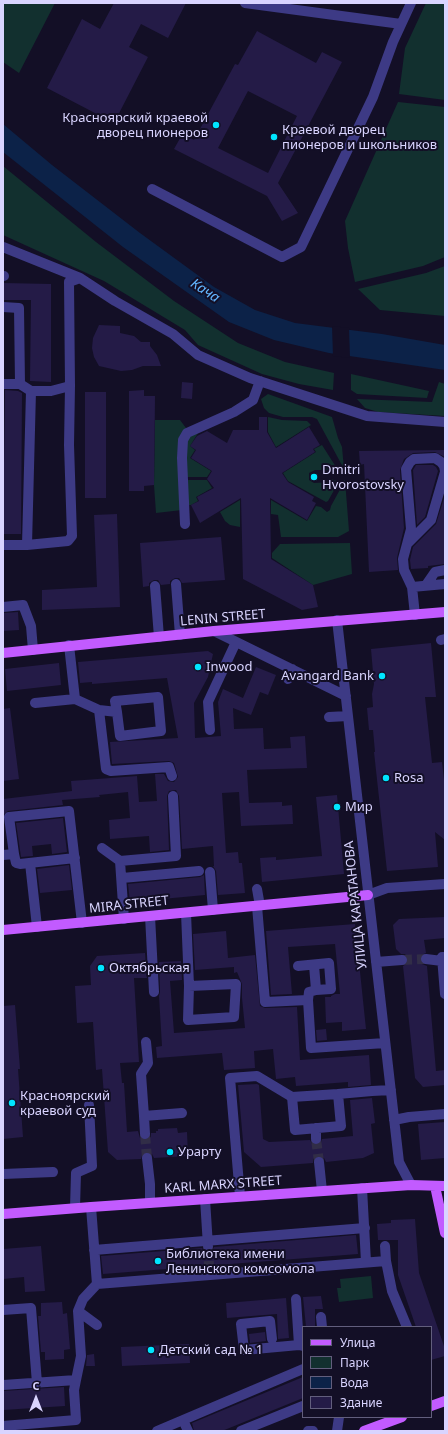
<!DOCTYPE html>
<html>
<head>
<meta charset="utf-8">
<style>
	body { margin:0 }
	#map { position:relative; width:448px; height:1434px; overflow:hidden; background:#130f26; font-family:"Noto Sans",sans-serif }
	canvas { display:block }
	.frame { position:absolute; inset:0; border:4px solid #d9d4ff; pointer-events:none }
	.legend { position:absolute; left:302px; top:1326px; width:130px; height:92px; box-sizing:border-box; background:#130f26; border:1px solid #625e7d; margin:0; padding:5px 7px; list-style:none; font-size:12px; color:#d9d4ff }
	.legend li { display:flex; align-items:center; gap:8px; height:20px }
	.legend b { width:20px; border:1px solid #625e7d }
	.north { position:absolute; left:16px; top:1378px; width:40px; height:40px; -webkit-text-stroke:3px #130f26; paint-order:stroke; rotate:0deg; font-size:11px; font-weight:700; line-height:16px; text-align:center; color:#d9d4ff }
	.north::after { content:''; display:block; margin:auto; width:14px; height:18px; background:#d9d4ff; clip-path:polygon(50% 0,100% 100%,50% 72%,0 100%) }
</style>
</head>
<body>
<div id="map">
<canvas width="448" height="1434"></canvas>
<div class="frame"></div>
<ul class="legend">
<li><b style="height:5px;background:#c25bff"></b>Улица</li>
<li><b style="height:11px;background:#12302f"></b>Парк</li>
<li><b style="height:11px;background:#0c2248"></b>Вода</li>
<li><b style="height:11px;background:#241b47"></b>Здание</li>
</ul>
<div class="north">С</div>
</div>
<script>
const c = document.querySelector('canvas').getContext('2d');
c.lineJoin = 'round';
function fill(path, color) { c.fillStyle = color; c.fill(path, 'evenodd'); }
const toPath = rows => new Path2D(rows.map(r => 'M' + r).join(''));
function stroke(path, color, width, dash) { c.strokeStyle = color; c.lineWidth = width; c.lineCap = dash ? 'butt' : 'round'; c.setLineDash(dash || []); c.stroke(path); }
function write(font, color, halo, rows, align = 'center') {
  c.font = font + ' "Noto Sans",sans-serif'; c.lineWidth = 4; c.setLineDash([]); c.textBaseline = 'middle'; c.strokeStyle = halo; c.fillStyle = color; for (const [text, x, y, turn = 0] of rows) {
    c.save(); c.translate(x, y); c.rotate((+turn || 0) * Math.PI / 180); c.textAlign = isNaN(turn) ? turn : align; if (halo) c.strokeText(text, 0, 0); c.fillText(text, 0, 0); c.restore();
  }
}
const green = toPath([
	[3,3,55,3,19,73,3,62],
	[426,3,445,3,445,100,399,94,405,48],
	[398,102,445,107,445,257,423,266,355,282,348,248,345,221],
	[3,166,96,242,174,301,238,343,285,362,334,373,333,390,299,384,262,374,198,345,185,330,104,281,3,235],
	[445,266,445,316,380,310,358,289,426,273],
	[351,374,429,391,427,398,357,394,351,390],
	[439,382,445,384,445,416,378,412,365,408,357,399,432,402],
	[268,394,332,417,338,438,342,447,344,469,317,419,312,417,283,417,269,413,264,408,261,399],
	[268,417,282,420,307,421,311,425,276,447,268,432],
	[155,420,180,420,186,428,180,441,182,510,156,513,154,485],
	[200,430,190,446,195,450,190,458,211,471,207,477,184,477,184,449,190,435],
	[322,445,336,467,336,471,334,473,331,473,330,470,315,470,309,473,309,480,314,483,331,482,331,479,337,481,337,485,328,501,326,502,288,481,283,473,316,452,314,449],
	[185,480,207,480,212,488,196,497,198,501,191,505,186,505],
	[344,480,345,480,349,531,338,537,281,537,278,515,271,514,271,500,307,521,316,506,321,507,327,512,330,510,331,506,343,484],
	[240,500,240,527,230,525,225,521,220,512],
	[350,543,352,574,313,585,272,558,272,553,280,544],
	[371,1276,373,1298,339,1302,337,1288,341,1288,340,1279]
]);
const water = toPath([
	[3,124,52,165,140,233,214,287,255,310,295,323,382,334,445,345,445,370,329,353,274,340,229,322,123,247,3,152]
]);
const pier = toPath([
	[332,326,349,328,350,358,333,356]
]);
const building = toPath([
	[114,3,186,3,168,38,141,24,129,47,148,57,114,123,47,88,82,19,100,29],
	[257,31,316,63,322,52,342,62,278,183,298,213,282,221,267,196,174,149,183,133,194,140,235,64,238,65],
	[248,91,297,116,268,173,218,148],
	[3,283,51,284,51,382,30,381,31,300,3,300],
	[99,325,120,326,120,333,134,336,141,342,150,342,150,346,157,355,161,366,143,366,132,370,121,371,99,366,94,357,92,348,93,338],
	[182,382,193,383,192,399,181,398],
	[5,390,18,391,22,393,21,534,3,534],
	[144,390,144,396,155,396,154,485,144,486,144,491,129,491,129,391],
	[85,392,106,392,106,498,85,498],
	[259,417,267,417,267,432,276,448,309,427,320,445,313,449,315,452,282,473,288,482,314,497,312,501,316,503,307,520,270,498,271,559,313,585,318,607,302,610,243,579,241,498,200,523,191,505,199,501,197,497,214,488,207,479,212,471,191,458,196,450,190,446,197,436,207,431,227,443,233,430,259,430],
	[445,450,445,457,435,452,413,453,404,459,400,470,404,528,397,558,398,570,369,572,364,464,360,465,359,451],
	[416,465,433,465,436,467,438,471,425,517,417,525,413,470],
	[445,495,445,564,428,566,428,568,411,569,410,560,413,547,436,524],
	[117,514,120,607,42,610,42,590,97,587,94,515],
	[221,537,225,580,182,583,179,578,175,578,170,581,170,584,161,585,158,580,154,580,149,583,149,586,143,587,140,543],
	[18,612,19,630,3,631,3,613],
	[431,643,436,697,425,697,432,763,442,762,445,789,445,840,435,832,438,867,387,871,374,752,375,752,373,730,369,730,367,708,373,707,372,694,374,684,371,649],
	[208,651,213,654,208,677,194,703,195,738,221,736,218,702,223,689,243,698,256,667,276,675,268,695,260,692,251,715,233,708,234,729,263,728,264,749,291,748,290,737,305,736,307,768,247,770,249,803,282,802,282,806,292,805,293,824,241,826,239,792,222,793,226,853,238,852,239,863,242,863,245,893,218,895,216,871,213,866,214,866,213,846,182,849,179,796,176,790,169,791,167,796,169,850,150,852,149,836,110,839,109,820,130,818,128,792,99,795,100,797,62,800,63,805,8,811,3,815,3,799,72,791,71,781,137,776,139,802,157,801,155,774,164,774,168,781,174,782,178,777,174,763,169,761,112,764,110,742,178,738,167,678,92,684,92,682,80,683,78,662],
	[59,663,61,685,7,691,5,669],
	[10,708,19,779,3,781,3,709],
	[337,795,344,874,262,882,260,858,276,857,276,860,322,856,316,797],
	[63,818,67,852,52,854,51,844,32,846,33,856,21,857,16,823],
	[69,865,72,890,40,893,37,869],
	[204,875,205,895,130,902,128,884,200,877],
	[445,917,445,938,424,940,426,953,421,955,420,959,422,964,427,966,436,1071,445,1070,445,1085,423,1087,415,1078,403,966,408,963,408,959,405,954,401,954,396,949,393,925,399,919],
	[355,924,366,1029,342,1031,342,1022,326,1023,325,997,331,997,331,996,335,994,340,994,335,944,288,947,292,994,271,995,266,931],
	[226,931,228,958,255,955,260,1006,265,1008,297,1007,300,1060,369,1055,371,1085,348,1087,348,1082,296,1086,295,1077,276,1079,273,1049,254,1051,255,1068,224,1070,222,1053,157,1058,156,1047,162,1046,159,996,160,992,159,962,181,961,182,980,170,981,174,1033,245,1028,242,998,242,984,237,972,234,973,234,967,195,970,193,934],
	[145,953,147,978,134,978,139,1062,120,1063,122,1083,124,1083,127,1132,138,1131,140,1138,146,1140,151,1137,151,1133,156,1133,156,1131,158,1131,158,1129,177,1128,178,1133,187,1132,188,1156,154,1158,152,1154,147,1152,143,1153,141,1159,117,1160,108,1152,102,1069,96,1070,93,1022,77,1023,75,986,91,985,90,966,97,956],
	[15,1005,20,1069,18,1069,23,1137,3,1139,3,1006],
	[326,1029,327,1040,317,1041,316,1030],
	[257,1084,259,1085,263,1139,269,1142,310,1140,312,1144,316,1145,321,1143,322,1139,353,1136,350,1100,372,1098,375,1123,371,1124,374,1153,363,1158,326,1162,324,1158,318,1156,313,1159,313,1163,261,1167,244,1152,238,1085],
	[445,1122,445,1158,421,1160,418,1124],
	[415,1219,419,1273,445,1349,445,1356,431,1360,431,1327,416,1327,398,1275,398,1240,378,1240,377,1224,391,1223,391,1220],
	[356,1235,358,1254,103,1274,101,1256,202,1248,205,1252,209,1252,212,1251,214,1247],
	[41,1246,45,1291,25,1292,24,1277,3,1279,3,1249],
	[321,1296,323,1309,315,1309,315,1327,306,1327,303,1297],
	[286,1298,289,1338,278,1339,277,1314,227,1318,226,1303],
	[62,1302,63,1314,67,1313,70,1349,64,1350,64,1359,45,1360,45,1352,41,1352,38,1316,41,1316,41,1303],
	[265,1332,266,1341,250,1343,249,1334],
	[189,1344,190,1363,122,1366,121,1347],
	[94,1354,95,1366,86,1366,87,1355],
	[303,1377,303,1398,222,1431,194,1431,192,1423],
	[64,1387,65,1406,3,1410,3,1391]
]);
const minorTunnel = toPath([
	[402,960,426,959],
	[145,1134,147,1158],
	[316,1139,319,1162],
	[208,1246,209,1266]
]);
const minor = toPath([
	[245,3,401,24],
	[152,189,282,257,301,247,373,97,393,42,411,3],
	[3,247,80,278,115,301,173,334,198,355,250,378,367,416,445,422],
	[3,276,4,276],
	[3,307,19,308,20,384,3,384],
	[20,384,31,391,51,391,70,386,69,282,80,278],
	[185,524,182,458,183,440,187,433,234,412,253,400,260,381],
	[407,544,431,520,445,472],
	[3,545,27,545,68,541,72,536,69,445,70,386],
	[27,545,31,391],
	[176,584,180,635],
	[426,585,435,572,445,570],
	[155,586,159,637],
	[412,587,445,584],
	[3,607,23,605,31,626,33,650],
	[415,615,412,587,404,570,403,559,411,529,406,469,410,462,414,459,435,458,441,462,444,466,445,471],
	[337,620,399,1162,411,1185],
	[214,631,346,696],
	[441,640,445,639],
	[69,645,75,699,99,710,117,712,115,701,158,697,161,731,120,736,117,712],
	[288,679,292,669],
	[35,703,75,699],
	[99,710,106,769,111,771,169,767,172,776],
	[329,717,348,716],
	[210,730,208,702,236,642],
	[102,848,120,861,124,919],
	[14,854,9,817,69,811,82,923],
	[3,855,14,854,16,863,20,864,75,858],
	[120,861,176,856,173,796],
	[30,863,37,927],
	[210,872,213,910],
	[122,878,199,871],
	[257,889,260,906],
	[368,895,387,888,445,884],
	[257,906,265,1002,308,1000],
	[186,913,189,986,188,1020,234,1017,236,984,189,986],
	[150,916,154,992],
	[445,957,442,957,445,994],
	[426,959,442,961],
	[376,962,402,960],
	[314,965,316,990],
	[298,966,329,963,331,989,316,990,309,992,308,1000,311,1048,385,1043],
	[146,1042,148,1063,141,1074,144,1116,182,1113],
	[338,1094,341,1126,295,1130,292,1097,338,1094,372,1091,391,1090],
	[144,1116,145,1134],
	[394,1120,409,1117,445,1114],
	[316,1128,316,1139],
	[147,1158,150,1184,150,1203],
	[319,1162,322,1191],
	[3,1174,53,1172],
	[362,1188,366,1262],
	[240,1196,230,1078,257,1076,292,1097],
	[205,1199,208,1246],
	[75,1208,76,1173,92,1166,89,1105],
	[385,1246,386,1261,392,1291,407,1327],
	[94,1250,365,1228],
	[97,1284,386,1261],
	[296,1299,299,1345,303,1346],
	[3,1310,31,1308,37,1383],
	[78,1311,97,1325],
	[321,1317,322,1327],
	[272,1339,270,1321,241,1324,244,1350,299,1345],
	[3,1385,76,1380,81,1356,78,1311,83,1299,97,1284,91,1207],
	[183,1420,188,1431],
	[3,1426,76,1420,74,1390,76,1380],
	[157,1431,303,1369],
	[241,1431,303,1406],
	[308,1431,313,1431],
	[337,1431,339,1417]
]);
const major = toPath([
	[3,653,214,631,445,612],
	[3,930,368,895],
	[435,1186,445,1233],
	[3,1214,91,1207,411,1185,445,1186],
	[431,1406,445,1401],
	[364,1431,402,1417]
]);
const markers = [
	[216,125,4,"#00e5ff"],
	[274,137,4,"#00e5ff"],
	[314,477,4,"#00e5ff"],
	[198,667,4,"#00e5ff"],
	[382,676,4,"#00e5ff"],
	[386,778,4,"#00e5ff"],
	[337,807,4,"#00e5ff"],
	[101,968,4,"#00e5ff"],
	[12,1103,4,"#00e5ff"],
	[170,1152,4,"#00e5ff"],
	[158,1261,4,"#00e5ff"],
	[151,1350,4,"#00e5ff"]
];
const poiNames = [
	["Красноярский краевой",208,118,"right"],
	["дворец пионеров",208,133,"right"],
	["Краевой дворец",282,130],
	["пионеров и школьников",282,145],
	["Dmitri",322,470],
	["Hvorostovsky",322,485],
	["Inwood",206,667],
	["Avangard Bank",374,676,"right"],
	["Rosa",394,778],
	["Мир",345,807],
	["Октябрьская",109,968],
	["Красноярский",20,1096],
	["краевой суд",20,1111],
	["Урарту",178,1152],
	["Библиотека имени",166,1254],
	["Ленинского комсомола",166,1269],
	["Детский сад № 1",159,1350]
];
const streetNames = [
	["LENIN STREET",223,618,-5],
	["MIRA STREET",129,905,-6],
	["УЛИЦА КАРАТАНОВА",356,905,-96],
	["KARL MARX STREET",223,1185,-4]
];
const waterNames = [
	["Кача",205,291,33]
];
fill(green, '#12302f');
fill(water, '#0c2248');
fill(pier, '#130f26');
fill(building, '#241b47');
stroke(minorTunnel, '#312d47', 10, [10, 5]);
stroke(minor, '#3d3a85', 10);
stroke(major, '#c25bff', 10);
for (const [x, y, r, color] of markers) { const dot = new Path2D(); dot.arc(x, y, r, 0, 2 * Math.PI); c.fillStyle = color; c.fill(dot); stroke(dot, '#130f26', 1.5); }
write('13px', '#d9d4ff', '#130f26', poiNames, 'left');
write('13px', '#d9d4ff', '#130f26', streetNames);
write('italic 14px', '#62b6ff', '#130f26', waterNames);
</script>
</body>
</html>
